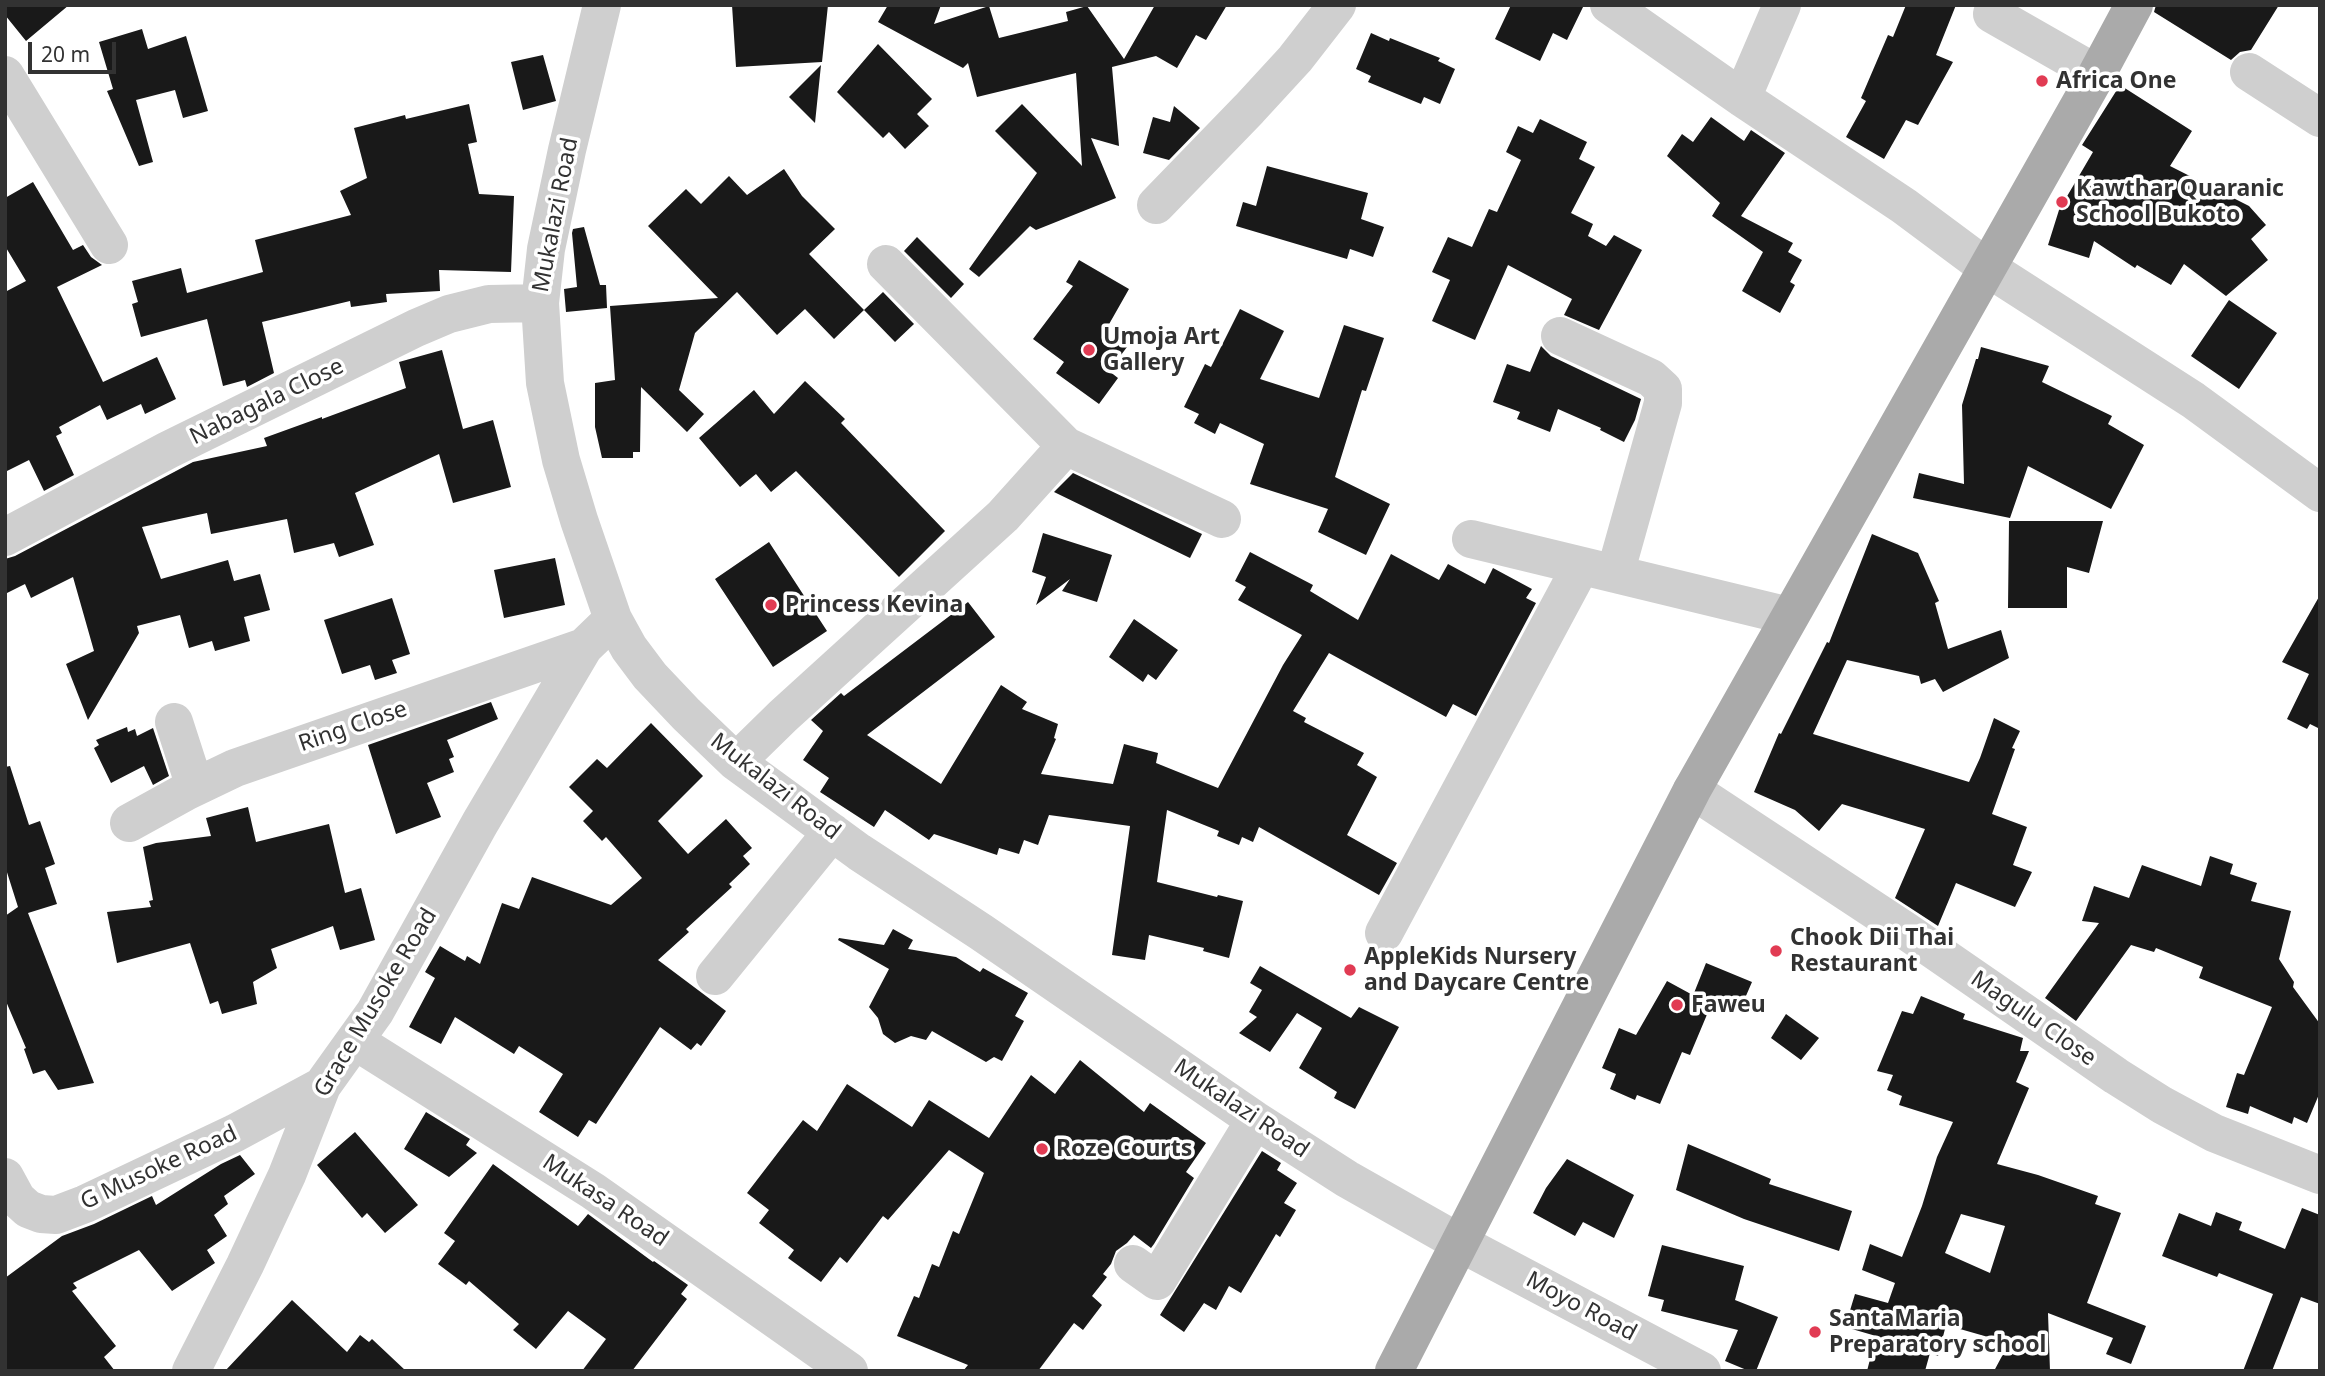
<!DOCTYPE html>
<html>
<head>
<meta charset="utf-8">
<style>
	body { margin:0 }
	#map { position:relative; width:2325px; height:1376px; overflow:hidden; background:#fff; font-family:"Noto Sans",sans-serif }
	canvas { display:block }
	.frame { position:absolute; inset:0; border:7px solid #323232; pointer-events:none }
	.scale { position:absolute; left:28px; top:42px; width:88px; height:32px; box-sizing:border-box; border:4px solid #323232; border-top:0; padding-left:9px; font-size:21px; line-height:24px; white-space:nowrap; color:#323232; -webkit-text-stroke:5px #fff; paint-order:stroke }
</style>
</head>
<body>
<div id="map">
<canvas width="2325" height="1376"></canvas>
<div class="frame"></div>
<div class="scale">20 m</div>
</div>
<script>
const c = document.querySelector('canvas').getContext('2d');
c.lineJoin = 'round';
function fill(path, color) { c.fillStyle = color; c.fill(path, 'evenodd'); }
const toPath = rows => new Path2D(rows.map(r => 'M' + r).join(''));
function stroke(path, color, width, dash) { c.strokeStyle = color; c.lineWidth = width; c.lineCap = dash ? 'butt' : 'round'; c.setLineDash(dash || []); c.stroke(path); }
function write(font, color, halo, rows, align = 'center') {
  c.font = font + ' "Noto Sans",sans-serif'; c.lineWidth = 7; c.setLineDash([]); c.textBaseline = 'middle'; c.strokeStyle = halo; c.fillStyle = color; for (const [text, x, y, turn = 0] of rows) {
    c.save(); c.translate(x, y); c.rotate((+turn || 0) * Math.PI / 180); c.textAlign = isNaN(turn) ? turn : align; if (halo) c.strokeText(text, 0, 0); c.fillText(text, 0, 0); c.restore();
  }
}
const building = toPath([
	[5,5,69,5,26,41,5,15],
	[732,5,828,5,822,62,736,67],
	[888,5,941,5,934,24,989,6,999,38,1068,21,1066,12,1087,6,1124,59,1155,5,1227,5,1206,40,1196,35,1177,68,1156,56,1112,67,1119,146,1091,138,1116,198,1036,230,1030,226,979,277,969,269,1037,173,995,131,1022,104,1082,166,1076,73,977,97,968,63,963,68,878,22],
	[1511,5,1584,5,1567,40,1553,33,1540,61,1495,39],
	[1906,5,1956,5,1936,55,1953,62,1918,125,1906,120,1884,159,1846,137,1866,101,1861,98,1888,35,1893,37],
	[2156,5,2279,5,2251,50,2240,52,2231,60,2154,12],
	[142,29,148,49,186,36,208,111,183,118,175,90,136,100,153,162,139,166,107,91,113,89,99,42],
	[1371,33,1389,41,1390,38,1440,58,1438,61,1455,69,1440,104,1424,97,1421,104,1368,82,1371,76,1356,69],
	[878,44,932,99,917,114,929,126,905,149,889,132,883,138,837,92],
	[543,55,556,101,523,110,511,62],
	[821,65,815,123,789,97],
	[2120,85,2192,131,2170,166,2249,206,2266,225,2251,239,2268,260,2226,296,2184,264,2171,285,2137,265,2135,268,2094,241,2089,258,2048,245,2059,210,2093,152,2082,145],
	[469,104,477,142,468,144,479,194,514,196,511,272,439,270,440,291,386,294,387,302,351,307,350,301,262,322,274,373,247,387,245,380,223,386,207,319,141,337,132,304,138,302,132,281,181,268,187,293,263,272,255,240,351,215,340,191,367,178,354,128,405,115,406,119],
	[1174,106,1200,128,1169,160,1143,153,1153,117,1170,122],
	[1711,117,1744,141,1751,130,1785,153,1741,216,1793,243,1788,252,1802,260,1790,282,1795,285,1780,313,1742,291,1763,252,1712,216,1720,203,1667,156,1682,134,1693,142],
	[1540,119,1587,142,1579,159,1595,167,1571,213,1593,224,1588,236,1606,246,1614,235,1642,250,1599,330,1564,315,1572,299,1508,265,1475,340,1432,321,1450,280,1432,272,1448,237,1472,247,1489,209,1497,212,1521,160,1506,152,1518,126,1533,133],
	[1267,166,1368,193,1361,219,1384,227,1373,257,1350,249,1347,259,1236,226,1243,202,1256,206],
	[784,169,802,196,835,229,809,254,864,310,834,339,805,309,777,335,737,292,695,333,679,390,704,414,687,432,641,387,640,452,633,452,633,458,602,458,595,427,595,383,615,380,610,306,718,298,648,226,686,189,701,204,729,176,747,195],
	[33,182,73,250,83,245,91,257,102,265,57,287,103,382,157,357,176,399,145,414,141,404,107,420,100,405,59,427,62,433,56,436,74,475,44,491,29,460,5,472,5,292,26,281,5,246,5,198],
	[584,227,600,285,606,285,607,308,566,312,564,289,577,287,572,233,573,229],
	[917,237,964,284,951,298,904,251],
	[1079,260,1129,289,1108,326,1130,343,1109,371,1118,378,1099,404,1056,373,1064,362,1033,339,1073,286,1066,282],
	[883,292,914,324,895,342,864,310],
	[2229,300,2277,333,2239,389,2191,356],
	[1240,309,1284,331,1260,379,1319,398,1344,325,1384,338,1366,391,1362,390,1335,477,1390,504,1366,555,1318,532,1328,509,1250,484,1264,444,1220,423,1215,434,1194,423,1199,414,1184,407,1205,364,1211,367],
	[1541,346,1551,356,1641,399,1635,420,1624,442,1600,430,1601,428,1558,409,1550,432,1517,419,1520,412,1493,402,1507,364,1530,372],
	[1981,347,2049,366,2042,382,2112,416,2108,424,2144,445,2111,509,2028,466,2010,518,1913,498,1919,473,1964,484,1962,405,1976,359,1978,359],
	[442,350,463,429,493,420,511,487,453,503,439,454,355,493,374,545,339,557,334,543,294,553,287,519,211,534,207,513,142,527,161,579,228,560,234,581,260,574,270,610,244,617,250,641,215,651,212,641,189,648,180,615,137,626,139,633,88,720,66,664,94,651,73,577,31,598,25,584,5,594,5,559,15,556,193,462,267,446,264,438,322,417,322,419,406,388,399,362],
	[805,381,845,419,841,423,945,531,899,577,796,471,771,492,756,474,740,487,699,438,754,390,774,414],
	[1073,473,1202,534,1190,558,1054,492],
	[2009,521,2103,521,2089,573,2067,567,2067,608,2008,608],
	[1043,533,1112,555,1097,602,1062,591,1070,579,1036,605,1046,577,1032,572],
	[1872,534,1918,553,1939,601,1935,603,1948,649,2001,630,2009,658,1943,692,1935,679,1921,684,1919,676,1847,660,1813,734,1969,782,1980,758,1994,718,2020,731,2012,748,2015,749,1992,814,2027,827,2013,865,2032,872,2015,907,1956,883,1938,926,1895,898,1925,829,1842,804,1819,831,1795,810,1754,792,1779,733,1781,734,1827,642,1829,643],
	[769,542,827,631,773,667,715,579],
	[1250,552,1313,585,1310,591,1358,620,1391,554,1439,580,1448,564,1485,584,1493,568,1532,589,1526,598,1536,603,1476,716,1453,704,1446,717,1329,653,1293,711,1306,718,1304,722,1364,753,1357,765,1377,777,1347,835,1397,863,1379,895,1259,827,1253,842,1242,837,1239,845,1217,836,1219,831,1167,810,1157,882,1217,897,1218,895,1243,901,1229,958,1203,951,1204,948,1149,935,1145,960,1112,955,1130,826,1049,815,1038,845,1024,840,1019,854,999,848,997,855,934,834,929,840,885,810,874,827,820,792,829,778,803,760,823,731,811,720,841,693,844,696,968,602,995,637,867,735,941,784,1001,685,1027,702,1022,709,1058,724,1054,738,1056,739,1041,774,1113,784,1124,744,1158,753,1156,763,1218,788,1283,665,1302,635,1238,600,1246,587,1235,581],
	[555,558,565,605,504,618,494,570],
	[2320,595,2320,729,2310,724,2307,729,2287,719,2309,674,2282,662],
	[392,598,410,654,392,660,397,673,375,680,370,665,342,674,324,620],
	[1134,619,1178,650,1156,680,1148,674,1143,682,1109,657],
	[491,702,498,719,447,740,454,757,449,759,454,772,427,783,441,817,396,834,368,745],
	[651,723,703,776,658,821,688,854,726,819,752,848,743,856,750,864,729,884,732,887,686,929,689,932,658,960,726,1011,701,1046,697,1043,691,1050,660,1027,596,1124,589,1120,578,1137,539,1112,563,1074,519,1046,514,1054,455,1017,441,1044,409,1027,435,978,425,972,440,946,465,961,467,956,480,964,502,903,519,909,532,877,611,905,642,878,606,837,602,841,583,821,593,811,569,787,597,759,607,768],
	[127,727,128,732,135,729,137,736,153,728,169,776,153,785,144,766,111,783,94,748,99,745,96,740],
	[10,766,29,825,40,821,55,864,45,868,57,904,28,913,94,1083,58,1090,45,1070,33,1074,24,1049,26,1048,5,999,5,916,18,907,5,866,5,767],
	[248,807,256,842,329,824,345,893,361,888,375,940,340,950,333,926,271,949,277,968,253,982,257,1004,222,1014,218,1001,210,1004,190,943,117,963,107,912,151,907,149,901,153,900,143,847,156,843,211,836,206,818],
	[2210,856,2233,864,2230,874,2257,883,2251,901,2291,911,2279,959,2294,982,2293,987,2320,1024,2320,1092,2307,1123,2294,1117,2292,1124,2250,1106,2248,1114,2226,1107,2237,1073,2244,1075,2272,1007,2199,978,2203,967,2156,948,2154,952,2131,945,2076,1021,2045,998,2099,923,2082,921,2094,886,2129,898,2142,865,2201,886],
	[893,929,913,940,908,949,956,957,980,972,983,968,1028,993,1015,1016,1024,1021,1002,1061,994,1057,986,1062,932,1031,926,1040,911,1036,895,1043,883,1034,878,1018,869,1007,889,969,838,940,839,938,884,945],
	[1706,963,1752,982,1739,1012,1694,993],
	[1260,966,1351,1018,1359,1007,1399,1027,1355,1109,1334,1098,1337,1092,1299,1068,1322,1028,1297,1013,1270,1052,1239,1033,1257,1017,1249,1012,1262,990,1250,983],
	[1667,981,1711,1005,1690,1055,1682,1052,1660,1104,1637,1095,1635,1100,1610,1089,1616,1074,1602,1068,1619,1028,1636,1035],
	[1921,996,1965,1014,1963,1019,2023,1038,2020,1051,2029,1051,2016,1082,2029,1088,1997,1164,2038,1175,2098,1196,2095,1204,2121,1213,2087,1303,2146,1326,2131,1364,2106,1354,2113,1338,2048,1313,2050,1371,1994,1371,2009,1343,1946,1325,1938,1356,1930,1353,1925,1371,1867,1371,1876,1336,1845,1327,1855,1294,1888,1303,1895,1283,1862,1270,1870,1244,1902,1257,1922,1206,1937,1157,1953,1122,1899,1105,1902,1096,1887,1090,1893,1075,1877,1071,1902,1011,1913,1014],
	[1961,1214,2005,1226,1990,1273,1945,1253],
	[1786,1014,1819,1038,1801,1060,1771,1038],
	[1080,1060,1144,1112,1150,1103,1206,1143,1186,1172,1194,1178,1154,1244,1151,1248,1134,1235,1127,1243,1116,1251,1111,1264,1103,1274,1107,1277,1092,1296,1102,1305,1083,1330,1074,1323,1038,1371,963,1371,968,1365,897,1336,914,1296,919,1298,932,1264,939,1267,953,1231,959,1234,984,1173,949,1150,888,1220,883,1216,847,1263,840,1257,821,1282,788,1258,794,1250,759,1223,769,1210,747,1193,803,1120,817,1131,847,1084,912,1127,929,1100,989,1138,1031,1075,1055,1094],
	[426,1112,470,1139,466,1145,477,1153,449,1177,404,1149],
	[355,1132,418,1205,385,1233,367,1213,362,1218,317,1165],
	[1688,1144,1771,1179,1769,1184,1852,1211,1839,1251,1744,1219,1676,1190],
	[1262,1151,1281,1163,1277,1170,1297,1183,1284,1203,1296,1210,1280,1237,1276,1234,1241,1293,1229,1286,1216,1310,1204,1303,1184,1332,1160,1315],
	[240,1155,255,1174,224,1196,228,1204,214,1215,227,1236,207,1250,215,1263,172,1291,139,1250,73,1283,77,1288,72,1291,116,1346,104,1357,115,1371,5,1371,5,1278,62,1236,94,1224,152,1196,156,1205,221,1164],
	[1567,1159,1634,1195,1614,1238,1583,1222,1575,1236,1533,1213,1546,1188],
	[493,1164,578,1226,588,1214,653,1262,654,1261,688,1285,681,1294,687,1299,632,1371,582,1371,606,1339,568,1311,536,1349,513,1330,519,1324,469,1281,466,1285,438,1264,455,1241,444,1233],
	[2302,1208,2320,1215,2320,1304,2301,1297,2272,1371,2243,1371,2273,1294,2219,1273,2217,1277,2162,1256,2179,1213,2211,1226,2216,1212,2242,1222,2239,1230,2285,1249],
	[1662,1245,1744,1266,1735,1300,1778,1317,1756,1371,1749,1371,1725,1361,1738,1330,1661,1311,1664,1300,1648,1296],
	[292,1300,347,1352,360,1335,369,1342,372,1339,406,1371,225,1371]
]);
const minor = toPath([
	[602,5,567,150,546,249,540,303,545,383,561,460,579,520,613,619,629,648,650,676,686,714,736,762,859,852,981,932,1255,1120,1347,1179,1460,1243,1702,1371],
	[1609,5,1742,98,1904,206,1986,267,2193,400,2320,493],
	[1992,14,2097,74],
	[2249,72,2320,118],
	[5,75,109,245],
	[1742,98,1782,5],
	[1156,205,1249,109,1295,59,1337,5],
	[886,264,1066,446,1222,519],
	[1560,336,1651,378,1663,389,1663,403,1615,574],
	[5,537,168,450,416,328,449,314,489,304,540,303],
	[1471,539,1789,616],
	[174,722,195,787],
	[736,762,783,716,1003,516,1066,446],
	[1692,790,1906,931,2116,1076,2162,1105,2214,1133,2320,1175],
	[129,823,187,791,235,768,584,647],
	[1384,933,1581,566],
	[715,976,832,832],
	[355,1041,593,1191,849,1371],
	[5,1177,17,1199,28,1209,41,1214,56,1215,85,1204,235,1133,322,1086],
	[1133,1264,1157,1281,1255,1120],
	[191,1371,245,1265,287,1175,322,1086,375,1012,480,823,584,647,613,619]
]);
const major = toPath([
	[1394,1371,1692,790,2097,74,2134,5]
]);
const markers = [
	[2042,81,7,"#e13b53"],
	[2062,202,7,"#e13b53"],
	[1089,350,7,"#e13b53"],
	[771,605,7,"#e13b53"],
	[1776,951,7,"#e13b53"],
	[1350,970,7,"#e13b53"],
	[1677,1005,7,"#e13b53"],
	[1042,1149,7,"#e13b53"],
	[1815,1332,7,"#e13b53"]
];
const poiNames = [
	["Africa One",2056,81],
	["Kawthar Quaranic",2076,189],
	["School Bukoto",2076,215],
	["Umoja Art",1103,337],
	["Gallery",1103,363],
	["Princess Kevina",785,605],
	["Chook Dii Thai",1790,938],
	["Restaurant",1790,964],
	["AppleKids Nursery",1364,957],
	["and Daycare Centre",1364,983],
	["Faweu",1691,1005],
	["Roze Courts",1056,1149],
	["SantaMaria",1829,1319],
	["Preparatory school",1829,1345]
];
const streetNames = [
	["Mukalazi Road",556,215,-79],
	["Nabagala Close",267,402,-26],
	["Ring Close",353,727,-19],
	["Mukalazi Road",775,787,38],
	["Grace Musoke Road",376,1003,-59],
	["Magulu Close",2033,1019,35],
	["Mukalazi Road",1241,1109,34],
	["G Musoke Road",159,1168,-25],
	["Mukasa Road",605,1201,34],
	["Moyo Road",1581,1307,28]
];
fill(building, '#191919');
stroke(minor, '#cfcfcf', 38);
stroke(major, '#aaa', 38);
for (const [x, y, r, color] of markers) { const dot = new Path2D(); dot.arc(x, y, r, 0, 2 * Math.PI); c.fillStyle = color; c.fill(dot); stroke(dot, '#fff', 2.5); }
write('bold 23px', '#323232', '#fff', poiNames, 'left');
write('23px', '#323232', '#fff', streetNames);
</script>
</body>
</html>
